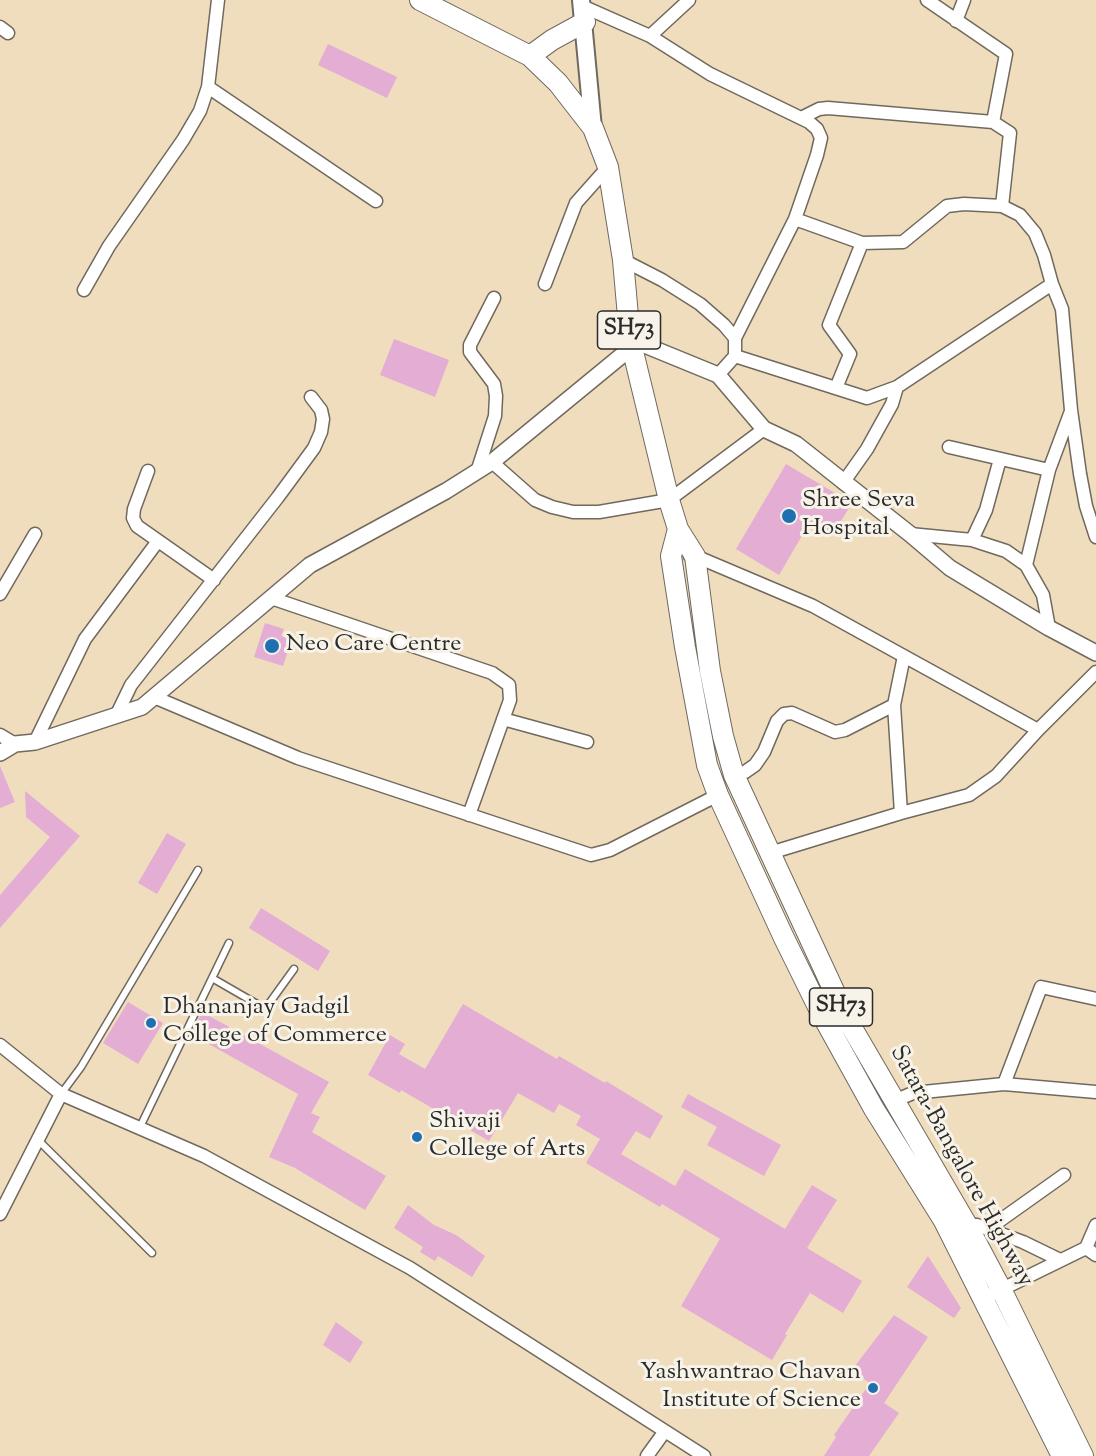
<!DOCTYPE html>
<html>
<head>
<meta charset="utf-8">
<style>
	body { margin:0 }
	canvas { display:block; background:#f0ddbd }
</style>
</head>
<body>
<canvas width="1096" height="1456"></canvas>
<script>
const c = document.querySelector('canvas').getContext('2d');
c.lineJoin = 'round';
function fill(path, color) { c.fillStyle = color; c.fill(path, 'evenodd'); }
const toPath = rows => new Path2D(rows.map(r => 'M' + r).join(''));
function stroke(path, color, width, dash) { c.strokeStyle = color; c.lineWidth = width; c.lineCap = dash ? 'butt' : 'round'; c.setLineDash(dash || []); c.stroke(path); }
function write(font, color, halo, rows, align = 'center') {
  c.font = font + ' "Sorts Mill Goudy",serif'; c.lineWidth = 6; c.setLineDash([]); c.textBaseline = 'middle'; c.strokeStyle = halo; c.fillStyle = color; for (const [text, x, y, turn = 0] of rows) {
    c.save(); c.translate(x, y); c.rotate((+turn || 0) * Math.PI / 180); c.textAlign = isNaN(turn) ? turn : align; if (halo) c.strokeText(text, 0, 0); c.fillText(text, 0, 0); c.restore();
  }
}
const building = toPath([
	[328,44,397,77,387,98,318,65],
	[394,339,449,360,435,397,380,375],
	[786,464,852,503,832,536,810,522,779,575,736,549],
	[265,623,284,629,281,636,292,639,283,666,254,657],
	[0,766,15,802,0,808],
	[25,791,80,836,0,928,0,895,50,837,26,817],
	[167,833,186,844,157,894,138,883],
	[261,908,330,951,318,971,249,928],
	[128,1002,163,1023,138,1064,103,1043],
	[463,1004,557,1059,559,1056,605,1083,606,1081,663,1116,650,1139,636,1131,621,1154,675,1186,685,1169,785,1229,812,1185,837,1200,807,1248,862,1281,843,1313,810,1293,785,1334,787,1335,772,1360,681,1306,720,1239,662,1204,660,1207,586,1163,600,1139,576,1125,581,1116,559,1104,554,1113,518,1093,489,1141,401,1090,400,1093,368,1075,390,1035,405,1044,399,1054,425,1069],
	[202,1012,329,1082,311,1113,320,1117,312,1132,386,1176,365,1210,295,1168,269,1157,298,1094,191,1034],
	[688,1094,781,1145,764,1176,707,1145,717,1127,681,1107],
	[408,1205,434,1225,456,1235,485,1256,472,1277,438,1256,435,1261,420,1252,423,1247,394,1228],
	[928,1256,961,1308,954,1318,907,1287],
	[894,1315,928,1337,884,1403,899,1413,869,1456,824,1456,836,1437,834,1435,870,1383,851,1371],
	[336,1322,363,1342,350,1363,323,1345]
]);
const service = toPath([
	[212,978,264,1008,268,1005,294,969],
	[61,1094,81,1067,198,870],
	[140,1127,229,943],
	[38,1140,152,1253]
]);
const minor = toPath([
	[927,0,1006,54,993,122,1010,133,1002,206,1020,215,1035,233,1044,255,1052,284,1062,309,1071,410,1080,474,1086,506,1096,537],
	[582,6,650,36,689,0],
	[956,21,964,0],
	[0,27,8,33],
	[650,36,710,74,809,122,817,129,821,138,817,155,795,219,862,243,903,242,947,206,964,204,1002,206],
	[208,87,376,201],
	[801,118,819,109,828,108,993,122],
	[623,260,662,280,700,304,724,325,735,338,735,356],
	[545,284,576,203,608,167],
	[84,290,109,246,183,140,200,111,208,87,218,0],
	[735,338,795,219],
	[718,375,735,356,867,398,897,387,1052,284],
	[836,388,850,354,829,325,862,243],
	[949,447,1049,470],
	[492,462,535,500,552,507,573,512,599,512,669,500,764,429],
	[148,471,134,509,133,518,137,526,214,580],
	[477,472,495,416,496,396,494,384,470,352,470,345,494,298],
	[843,483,867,449,892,404,897,387],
	[910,534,972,540,1006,551,1026,565,1043,595,1049,628],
	[972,540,986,510,1000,459],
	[690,556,695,556,813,606,1038,730],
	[1026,565,1049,470,1071,411],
	[0,594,35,534],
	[271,598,492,673,509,685,510,700,469,815],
	[154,697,298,758,591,855,610,850,718,795],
	[117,714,131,685,278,497,314,448,321,432,323,419,321,410,311,397],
	[503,719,587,742],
	[0,735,15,744],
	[35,742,85,639,158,541],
	[734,775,745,772,755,765,764,752,777,721,784,714,792,713,835,732,845,730,894,705],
	[901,813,894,705,904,656],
	[770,853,901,813,969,795,996,776,1038,730,1096,672],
	[0,1045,61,1094,204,1156,410,1268,704,1456],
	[1004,1084,1041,987,1096,999],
	[894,1101,913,1093,1004,1084,1096,1092],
	[0,1214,61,1094],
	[967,1225,977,1225,988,1229,1023,1242,1060,1260],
	[988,1229,1064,1175],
	[1086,1248,1096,1225],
	[984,1298,1086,1248,1096,1255],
	[647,1456,665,1431]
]);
const tertiary = toPath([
	[630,339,718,375,764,429,796,444,910,534,950,568,1049,628,1096,653],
	[0,753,15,744,35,742,142,707,310,565,446,491,492,462,632,347]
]);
const secondary = toPath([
	[581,0,593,128]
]);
const primary = toPath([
	[420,0,530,56,558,83,593,128,608,167,623,260,630,339,669,500,678,529,695,556,710,671,723,736,734,775,848,1021,967,1225,1001,1289,1083,1456],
	[530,56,552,40,585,22],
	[678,529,671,556,685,647,707,765,718,795,784,938,822,1015,874,1109,944,1221,1062,1456]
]);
const markers = [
	[789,516,8,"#1f6fb2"],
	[272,646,8,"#1f6fb2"],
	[151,1023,6,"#1f6fb2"],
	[417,1137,6,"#1f6fb2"],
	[873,1388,6,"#1f6fb2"]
];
const shields = [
	[629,330,63],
	[841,1007,63]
];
const shieldNames = [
	["SH73",629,330],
	["SH73",841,1007]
];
const poiNames = [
	["Shree Seva",802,502],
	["Hospital",802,530],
	["Neo Care Centre",286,646],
	["Dhananjay Gadgil",163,1009],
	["College of Commerce",163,1037],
	["Shivaji",429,1123],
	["College of Arts",429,1151],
	["Yashwantrao Chavan",861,1374,"right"],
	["Institute of Science",861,1402,"right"]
];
const streetNames = [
	["Satara-Bangalore Highway",960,1167,61]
];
fill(building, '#e3add4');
stroke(service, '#70695e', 9);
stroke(minor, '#70695e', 15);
stroke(tertiary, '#70695e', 18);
stroke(secondary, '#70695e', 20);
stroke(primary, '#70695e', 22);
stroke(service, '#fff', 6);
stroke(minor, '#fff', 12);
stroke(tertiary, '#fff', 15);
stroke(secondary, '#fff', 16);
stroke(primary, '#fff', 20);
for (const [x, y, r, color] of markers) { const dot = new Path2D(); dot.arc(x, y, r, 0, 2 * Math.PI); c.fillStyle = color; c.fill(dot); stroke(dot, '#f7f3e8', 2); }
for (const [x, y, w] of shields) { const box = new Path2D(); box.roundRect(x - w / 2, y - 19, w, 38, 4.5); c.fillStyle = '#f7f3e8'; c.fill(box); stroke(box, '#2b2b2b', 1.5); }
write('bold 22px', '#2b2b2b', null, shieldNames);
write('24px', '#2b2b2b', '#f7f3e8', poiNames, 'left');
write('24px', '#2b2b2b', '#f7f3e8', streetNames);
</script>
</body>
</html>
